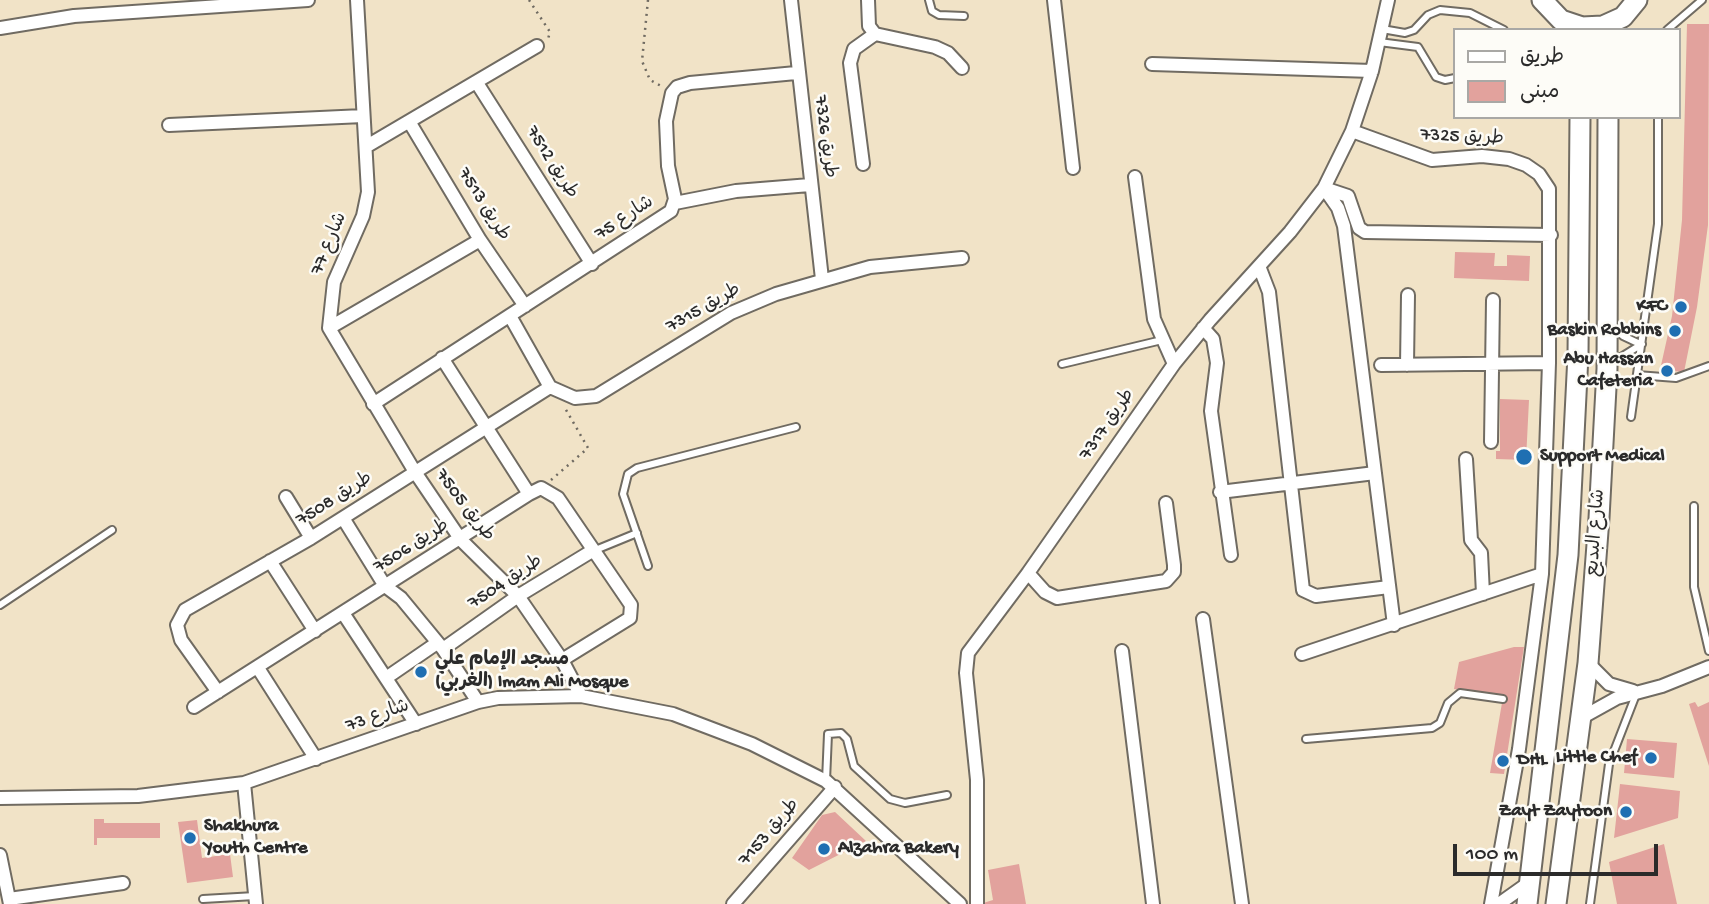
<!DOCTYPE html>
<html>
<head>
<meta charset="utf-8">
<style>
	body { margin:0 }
	#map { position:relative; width:1709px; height:904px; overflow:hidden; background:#f1e3c7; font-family:"Gochi Hand","Playpen Sans Arabic",sans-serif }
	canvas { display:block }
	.legend { position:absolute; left:1453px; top:28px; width:228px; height:91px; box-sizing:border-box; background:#fdfcf7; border:2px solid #a9a8a5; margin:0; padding:9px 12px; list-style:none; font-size:21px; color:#2b2b2b }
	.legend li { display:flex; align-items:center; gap:14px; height:35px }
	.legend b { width:35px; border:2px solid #a9a8a5 }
	.scale { position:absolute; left:1453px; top:844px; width:205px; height:32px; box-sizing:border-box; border:4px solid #2b2b2b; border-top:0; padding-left:9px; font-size:21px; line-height:24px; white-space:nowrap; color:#2b2b2b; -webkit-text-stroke:5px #fdfcf7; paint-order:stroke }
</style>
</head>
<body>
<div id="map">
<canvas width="1709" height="904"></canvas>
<ul class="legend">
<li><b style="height:9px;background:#fff"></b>طريق</li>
<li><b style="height:19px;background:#e2a29d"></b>مبنى</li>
</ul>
<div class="scale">100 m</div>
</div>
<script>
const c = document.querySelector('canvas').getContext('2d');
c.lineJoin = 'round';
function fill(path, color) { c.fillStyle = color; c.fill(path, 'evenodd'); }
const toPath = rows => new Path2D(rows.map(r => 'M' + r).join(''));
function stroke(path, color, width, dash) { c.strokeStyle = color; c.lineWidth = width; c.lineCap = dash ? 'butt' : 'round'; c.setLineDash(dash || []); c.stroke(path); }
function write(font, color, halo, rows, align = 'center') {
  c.font = font + ' "Gochi Hand","Playpen Sans Arabic",sans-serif'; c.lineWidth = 5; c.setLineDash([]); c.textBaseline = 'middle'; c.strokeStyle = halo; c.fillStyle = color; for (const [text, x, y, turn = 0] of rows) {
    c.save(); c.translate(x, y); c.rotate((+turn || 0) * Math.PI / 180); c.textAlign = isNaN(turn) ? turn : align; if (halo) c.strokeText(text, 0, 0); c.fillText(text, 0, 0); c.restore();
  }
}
const building = toPath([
	[1687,24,1709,24,1708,225,1697,307,1684,372,1660,370,1672,316,1682,220],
	[1455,252,1495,253,1494,266,1507,266,1507,255,1530,256,1529,281,1454,278],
	[1500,399,1529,400,1526,460,1496,459,1496,451,1500,451],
	[1514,647,1524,647,1504,774,1490,773,1503,697,1454,689,1459,662],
	[1695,702,1698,707,1709,702,1709,766,1689,704],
	[1627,739,1677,743,1674,778,1624,773],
	[1620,784,1680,791,1678,818,1614,838],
	[835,812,866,841,809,870,792,858,822,815],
	[94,819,104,819,104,823,160,823,160,838,97,838,97,845,94,845],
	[197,820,202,858,230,854,233,877,187,883,178,822],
	[1664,844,1677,904,1617,904,1609,862],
	[1019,864,1026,904,980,904,993,900,988,870]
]);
const path = toPath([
	[529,0,550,32,548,39],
	[648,0,642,61,650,80,663,87],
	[551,480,588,448,565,408]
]);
const service = toPath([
	[929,0,932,11,939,15,964,16],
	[1382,29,1405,33,1414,30,1428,15,1440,10,1470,13,1504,30],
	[1667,30,1702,0],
	[1379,42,1418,47,1436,77,1445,80,1455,78],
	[1611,326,1623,336,1640,344],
	[1613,362,1642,344],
	[1062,364,1162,340],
	[1637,375,1676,378,1709,366],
	[1631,417,1658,224,1658,117],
	[1694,506,1694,587,1709,651],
	[593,551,637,533],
	[648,566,623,494,628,474,637,468,796,427],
	[0,605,112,530],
	[1306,739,1432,728,1440,723,1448,703,1460,693,1503,699],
	[826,781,828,734,841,733,847,739,854,766,890,799,905,803,947,795],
	[203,899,255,896],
	[1590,904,1609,764,1637,692]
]);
const minor = toPath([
	[357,0,368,192,363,216,334,282,329,328,415,472,461,540,518,596,562,660,581,696],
	[791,0,822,279],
	[868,0,869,26,875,34,935,47,948,53,962,68],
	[1054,0,1073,168],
	[0,28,74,16,308,0],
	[1152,64,1372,71],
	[477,83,592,264],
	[410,123,480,240,525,306],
	[169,125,363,116],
	[1352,131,1432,160,1482,156,1509,159,1526,165,1539,174,1549,189,1549,363,1542,574,1519,749,1491,904],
	[367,146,537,46],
	[863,164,850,63,854,49,875,34],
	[1135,177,1154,319,1174,364],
	[1324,188,1338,208,1344,226,1394,625],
	[1324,188,1348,196,1359,228,1365,232,1551,235],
	[675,203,736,191,810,185],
	[1259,266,1269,292,1303,590,1316,596,1389,587],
	[510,316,550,387,575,398,596,396,731,313,776,294,870,267,962,258],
	[329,328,480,240],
	[1203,328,1213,339,1217,363,1211,411,1231,555],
	[442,358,529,494,541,488,558,498,631,605,630,618,562,660],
	[1381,365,1549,363],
	[1407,365,1408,295],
	[373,404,671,211,675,199,668,166,666,121,672,93,677,87,690,83,796,73],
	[1491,442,1493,300],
	[1466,459,1471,540,1481,553,1483,594],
	[1220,492,1375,473],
	[286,497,311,538],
	[343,518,385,586,401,598,443,649,478,702],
	[270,561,315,631],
	[1028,573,1045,592,1057,598,1166,581,1174,572,1174,565,1166,503],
	[343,613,416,724],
	[1203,619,1242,904],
	[443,649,518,596,592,551],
	[1122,651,1153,904],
	[1302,654,1542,574],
	[1588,663,1609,684,1633,691],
	[258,668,316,759],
	[386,678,437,643],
	[218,692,181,640,177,625,185,610,311,538,550,387],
	[194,707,529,494],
	[1581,718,1617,698,1662,686,1709,667],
	[244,783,256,904],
	[0,798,138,796,244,783,478,702,498,698,581,696,673,714,752,744,826,781,960,904],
	[0,855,10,904],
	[9,899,123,883],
	[733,904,835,787],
	[977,904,977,780,966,673,968,653,1028,573,1174,364,1210,320,1290,232,1324,188,1352,131,1372,71,1388,0],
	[1499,904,1530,882]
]);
const primary = toPath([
	[1542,0,1561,20,1582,27,1603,26,1623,17,1637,0],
	[1527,904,1568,555,1578,355,1580,117],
	[1556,904,1588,663,1599,518,1607,369,1608,117]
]);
const markers = [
	[1681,307,7,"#1f6fb2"],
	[1675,331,7,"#1f6fb2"],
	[1667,371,7,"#1f6fb2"],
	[1524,457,9,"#1f6fb2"],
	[421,672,7,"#1f6fb2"],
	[1651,758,7,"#1f6fb2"],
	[1503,761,7,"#1f6fb2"],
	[1626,812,7,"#1f6fb2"],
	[190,838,7,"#1f6fb2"],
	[824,849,7,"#1f6fb2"]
];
const streetNames = [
	["طريق 7326",824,137,83],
	["طريق 7325",1462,138,3],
	["طريق 7512",551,163,58],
	["طريق 7513",483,205,58],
	["شارع 75",625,219,-33],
	["شارع 77",330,244,-67],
	["طريق 7315",704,309,-29],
	["طريق 7317",1108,425,-55],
	["طريق 7508",335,500,-32],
	["طريق 7505",464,506,53],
	["شارع البديع",1597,533,-86],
	["طريق 7506",412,547,-32],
	["طريق 7504",506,583,-33],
	["شارع 73",378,717,-19],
	["طريق 7153",770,833,-49]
];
const poiNames = [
	["KFC",1667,307],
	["Baskin Robbins",1661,331],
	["Abu Hassan",1653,360],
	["Cafeteria",1653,382],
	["Support Medical",1540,457,"left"],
	["مسجد الإمام علي",435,661,"left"],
	["(الغربي) Imam Ali Mosque",435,683,"left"],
	["Little Chef",1637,758],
	["DHL",1517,761,"left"],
	["Zayt Zaytoon",1612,812],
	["Shakhura",204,827,"left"],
	["Youth Centre",204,849,"left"],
	["Alzahra Bakery",838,849,"left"]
];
fill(building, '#e2a29d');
stroke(service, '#706b62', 10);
stroke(minor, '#706b62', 16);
stroke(primary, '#706b62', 23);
stroke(path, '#706b62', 2.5, [2, 5]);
stroke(service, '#fff', 6);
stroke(minor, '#fff', 12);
stroke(primary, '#fff', 19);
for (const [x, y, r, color] of markers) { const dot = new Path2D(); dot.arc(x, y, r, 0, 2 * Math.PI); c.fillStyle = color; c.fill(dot); stroke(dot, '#fdfcf7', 2.5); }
write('19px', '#2b2b2b', '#fdfcf7', streetNames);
write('bold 19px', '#2b2b2b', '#fdfcf7', poiNames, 'right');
</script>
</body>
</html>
